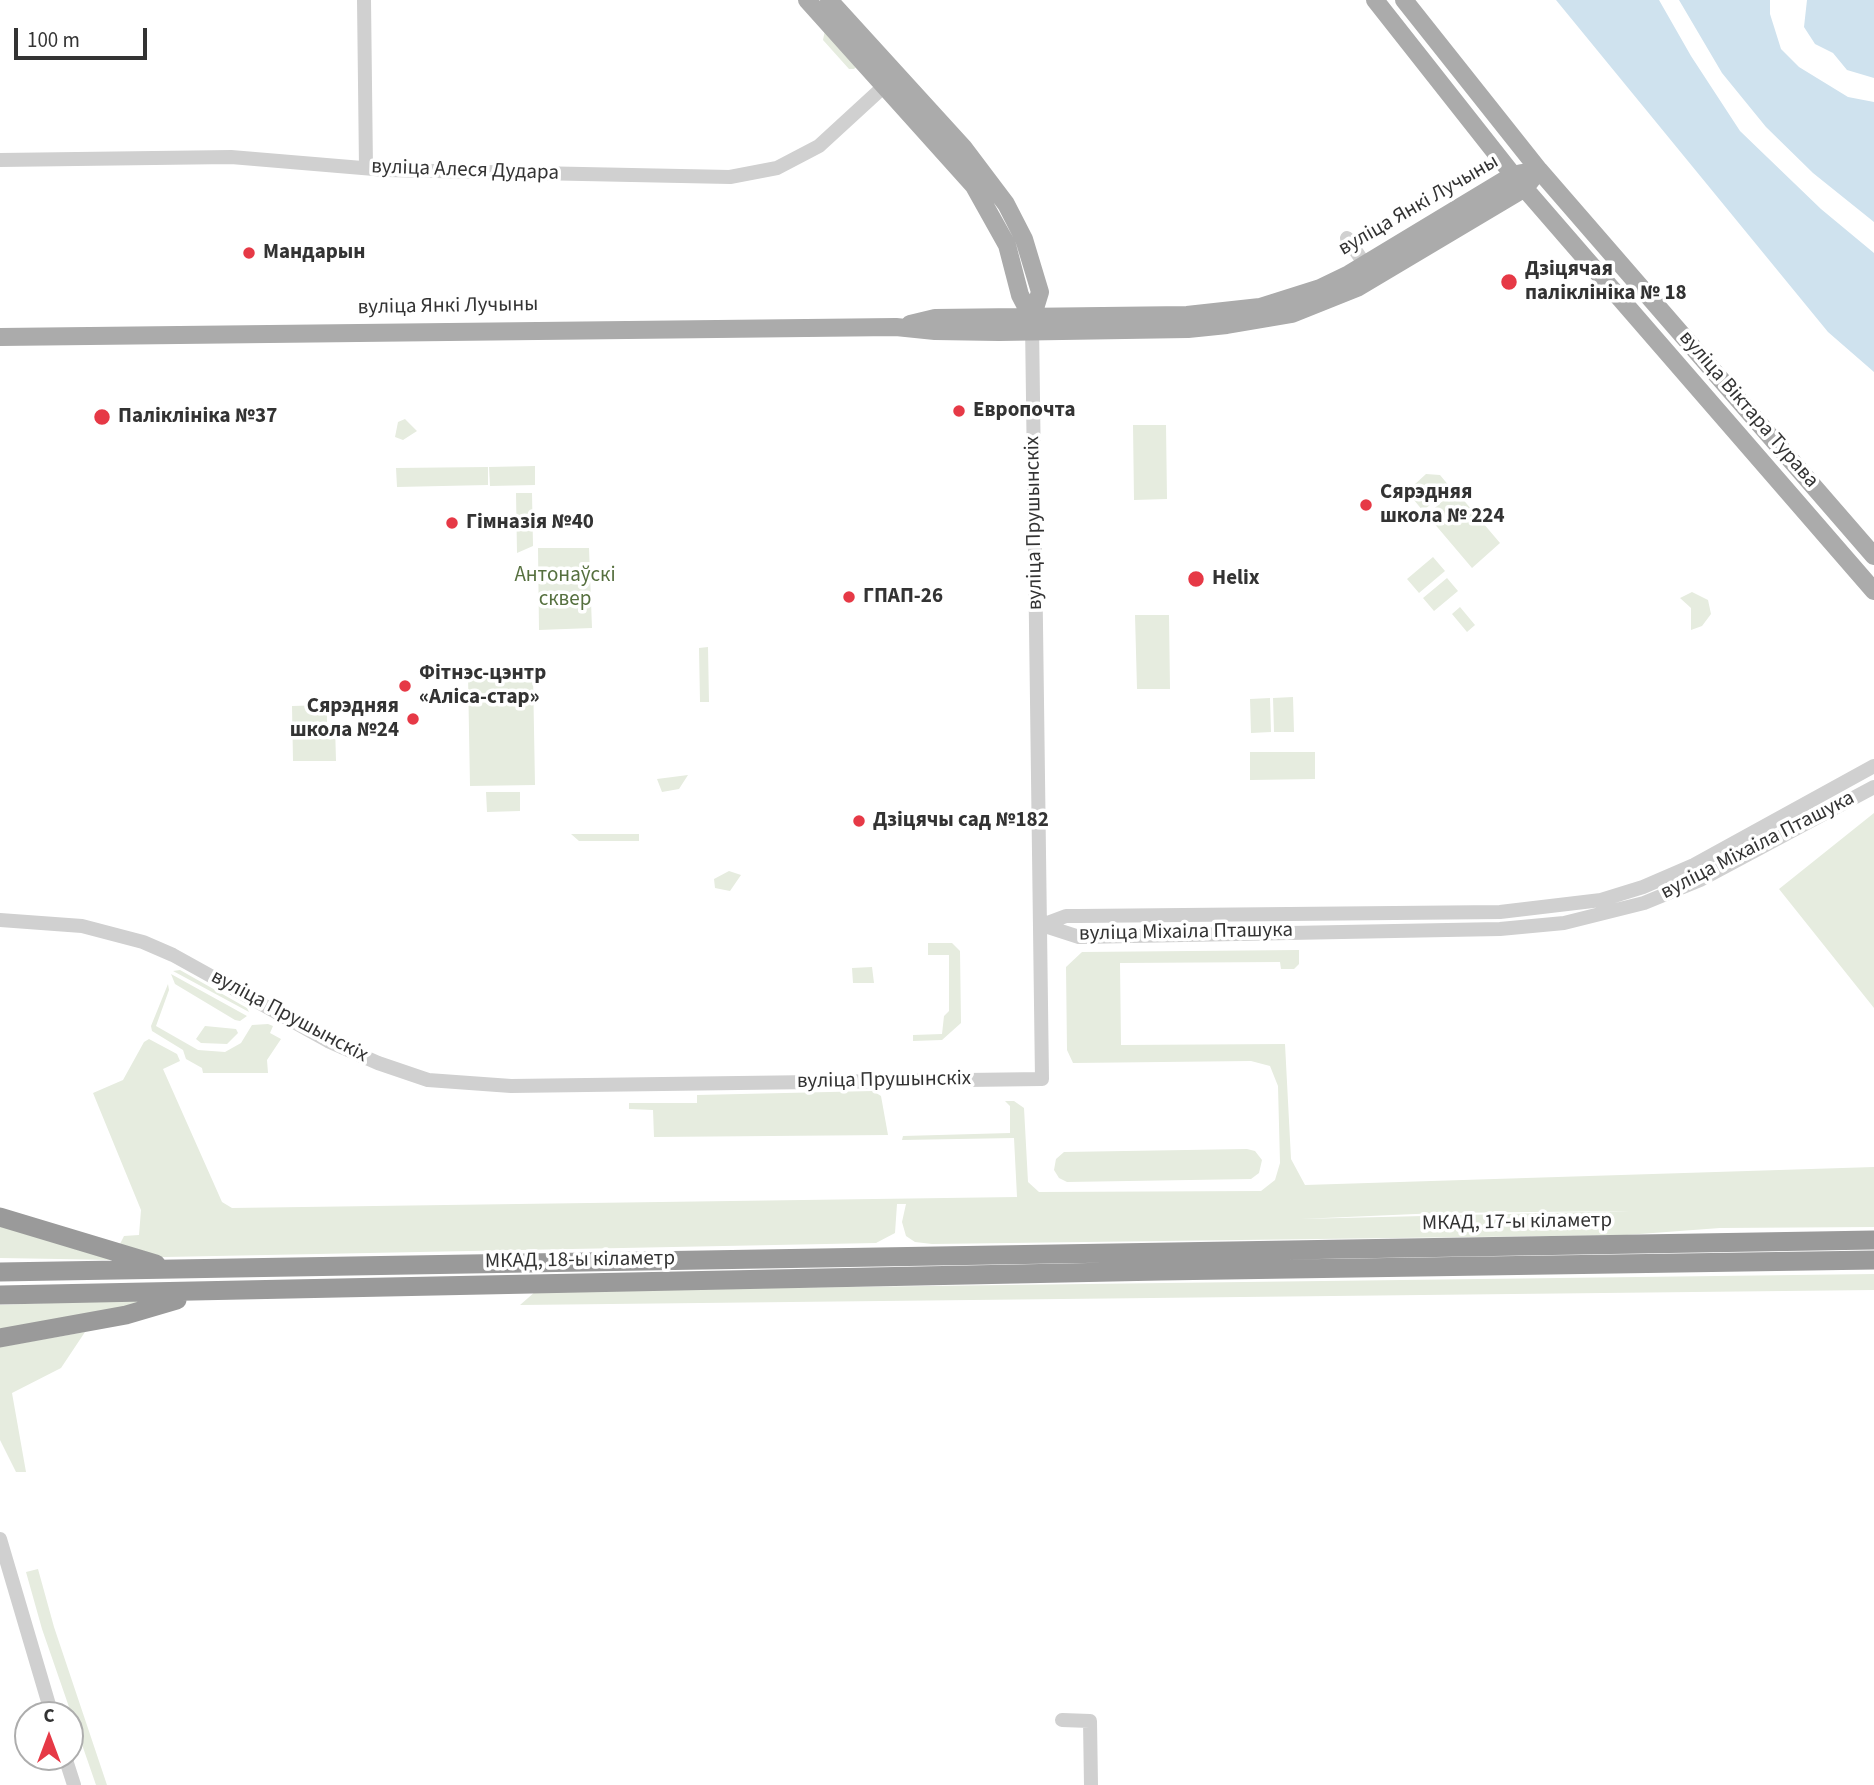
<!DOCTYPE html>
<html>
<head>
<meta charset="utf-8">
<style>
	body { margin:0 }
	#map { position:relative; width:1874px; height:1785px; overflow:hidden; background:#fff; font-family:"Source Sans 3",sans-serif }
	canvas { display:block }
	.north { position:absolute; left:14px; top:1701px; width:70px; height:70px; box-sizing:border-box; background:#fff; border:2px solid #adadad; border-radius:50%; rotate:0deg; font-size:19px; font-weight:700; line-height:28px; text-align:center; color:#333 }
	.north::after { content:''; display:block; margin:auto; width:24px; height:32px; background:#e63946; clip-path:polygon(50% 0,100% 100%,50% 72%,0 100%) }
	.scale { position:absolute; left:14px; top:28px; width:133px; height:32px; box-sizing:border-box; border:4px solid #333; border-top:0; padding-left:9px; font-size:21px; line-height:24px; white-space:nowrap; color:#333; -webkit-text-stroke:5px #fff; paint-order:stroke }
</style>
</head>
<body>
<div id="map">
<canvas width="1874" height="1785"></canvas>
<div class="north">С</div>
<div class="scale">100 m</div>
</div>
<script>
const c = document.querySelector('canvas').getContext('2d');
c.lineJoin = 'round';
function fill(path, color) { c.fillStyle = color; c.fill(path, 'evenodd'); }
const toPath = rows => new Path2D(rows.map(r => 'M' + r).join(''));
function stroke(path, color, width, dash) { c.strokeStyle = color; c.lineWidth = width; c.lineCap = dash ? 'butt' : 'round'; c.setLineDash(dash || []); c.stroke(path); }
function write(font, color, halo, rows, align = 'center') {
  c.font = font + ' "Source Sans 3",sans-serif'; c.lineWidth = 7; c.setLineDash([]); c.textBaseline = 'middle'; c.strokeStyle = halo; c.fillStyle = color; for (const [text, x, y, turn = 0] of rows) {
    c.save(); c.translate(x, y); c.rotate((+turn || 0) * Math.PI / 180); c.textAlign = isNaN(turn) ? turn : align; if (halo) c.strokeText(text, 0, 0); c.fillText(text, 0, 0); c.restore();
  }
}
const green = toPath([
	[825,30,857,66,854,69,849,69,823,40],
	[405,419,417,431,403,440,395,437,398,422],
	[1133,425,1166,425,1167,499,1134,500],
	[535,466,535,485,490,486,489,467],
	[488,467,488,485,397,487,396,468],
	[1426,474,1440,475,1450,487,1423,511,1414,500,1414,485],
	[1455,490,1500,543,1472,568,1427,515],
	[516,493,532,493,533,546,517,553],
	[538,548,589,548,592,628,539,630],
	[1433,557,1445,571,1419,593,1407,579],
	[1447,578,1458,591,1434,611,1423,598],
	[1692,592,1708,600,1711,614,1702,626,1691,630,1691,608,1680,598],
	[1460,607,1475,625,1467,632,1452,614],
	[1135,615,1169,615,1170,689,1137,689],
	[708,647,709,702,700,702,699,648],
	[533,674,535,785,470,786,468,675],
	[1293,697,1294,732,1274,732,1273,698],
	[1270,698,1271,732,1251,733,1250,699],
	[327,705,327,725,335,725,336,761,293,761,292,706],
	[1250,752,1315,752,1315,779,1250,780],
	[688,775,679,789,662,792,657,779],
	[486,792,520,792,520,811,487,812],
	[1874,813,1874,1008,1779,889],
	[571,834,639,834,639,841,579,841],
	[729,871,741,875,730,891,715,888,714,879],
	[928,943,952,943,960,951,961,1023,942,1040,913,1041,913,1035,942,1034,944,1016,949,1011,949,955,928,955],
	[1299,950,1299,964,1294,969,1281,969,1280,962,1120,963,1121,1045,1285,1044,1291,1159,1305,1185,1874,1167,1874,1227,1720,1228,1626,1235,932,1244,915,1242,906,1236,902,1222,906,1204,897,1204,895,1233,876,1243,165,1257,155,1257,120,1244,124,1236,139,1235,141,1210,93,1093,123,1080,144,1042,149,1039,177,1054,180,1061,163,1069,222,1202,232,1208,1017,1197,1014,1138,902,1140,903,1136,1010,1133,1010,1106,1005,1101,1014,1101,1024,1108,1028,1182,1039,1192,1261,1191,1275,1180,1280,1163,1278,1086,1270,1066,1251,1061,1073,1063,1067,1050,1066,967,1082,952],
	[1630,1211,1300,1219,1439,1213],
	[872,967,874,983,853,983,852,968],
	[180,970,247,1008,249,1012,173,971],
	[171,974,247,1016,240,1021,235,1020,175,984],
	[168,984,169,990,156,1026,198,1050,225,1052,241,1043,252,1025,268,1024,273,1026,270,1033,281,1039,267,1060,268,1073,203,1073,202,1068,186,1059,183,1050,152,1031,151,1026],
	[205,1026,236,1029,238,1033,227,1044,201,1043,196,1039],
	[873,1091,881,1096,888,1135,654,1137,653,1110,629,1109,629,1103,697,1103,697,1095],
	[1247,1149,1255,1151,1262,1160,1259,1173,1251,1179,1067,1182,1059,1178,1054,1170,1056,1159,1064,1152],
	[0,1222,118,1260,0,1258],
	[1874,1274,1874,1290,520,1305,536,1291],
	[166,1298,0,1332,0,1305],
	[85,1332,61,1368,12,1393,26,1472,16,1472,0,1440,0,1347],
	[38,1569,54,1627,107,1785,96,1785,42,1629,26,1572]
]);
const water = toPath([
	[1556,0,1659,0,1691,56,1740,131,1821,209,1874,253,1874,372,1828,332],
	[1679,0,1770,0,1770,14,1781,49,1799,67,1848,97,1874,102,1874,222,1813,173,1766,127,1722,73],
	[1807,0,1874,0,1874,78,1847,70,1833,53,1815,44,1804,27]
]);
const minor = toPath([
	[364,0,366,168],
	[0,160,231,157,386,170,730,177,777,168,819,146,892,79],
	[1347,238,1370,272],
	[0,920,82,926,143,942,173,955,328,1041,378,1063,428,1080,511,1086,1042,1079,1032,323],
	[1042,925,1066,916,1078,916,1500,912,1601,900,1643,887,1694,865,1874,766],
	[1042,925,1079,937,1500,929,1564,923,1644,903,1700,880,1874,787],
	[0,1539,52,1715],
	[1062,1720,1090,1721,1091,1785],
	[65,1757,74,1785]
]);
const major = toPath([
	[807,0,974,186,1007,245,1020,295,1032,318],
	[829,0,963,147,1006,204,1024,239,1040,292,1032,318],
	[1375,0,1513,175,1874,591],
	[1404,0,1539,170,1874,556],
	[910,324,935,318,1187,315,1260,307,1320,288,1349,274,1513,175,1522,173],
	[0,337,896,327,935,331,999,332,1188,329,1227,325,1292,314,1357,288,1525,188,1539,170]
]);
const highway = toPath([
	[0,1217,156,1264],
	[0,1272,1874,1240],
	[0,1295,1161,1271,1874,1260],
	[0,1338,126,1315,177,1300]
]);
const markers = [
	[249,253,7,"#e63946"],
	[1509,282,9,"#e63946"],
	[959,411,7,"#e63946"],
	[102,417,9,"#e63946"],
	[1366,505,7,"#e63946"],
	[452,523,7,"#e63946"],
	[1196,579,9,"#e63946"],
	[849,597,7,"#e63946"],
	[405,686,7,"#e63946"],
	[413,719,7,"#e63946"],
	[859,821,7,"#e63946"]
];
const streetNames = [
	["вуліца Алеся Дудара",465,171,2],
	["вуліца Янкі Лучыны",1419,206,-30],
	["вуліца Янкі Лучыны",448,307,-1],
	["вуліца Віктара Турава",1748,410,49],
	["вуліца Прушынскіх",1035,523,-91],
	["вуліца Міхаіла Пташука",1758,846,-27],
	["вуліца Міхаіла Пташука",1186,933,-1],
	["вуліца Прушынскіх",289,1017,28],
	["вуліца Прушынскіх",884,1081,-1],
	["МКАД, 17-ы кіламетр",1517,1223,-1],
	["МКАД, 18-ы кіламетр",580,1261,-1]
];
const poiNames = [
	["Мандарын",263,253],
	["Дзіцячая",1525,270],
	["паліклініка № 18",1525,294],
	["Европочта",973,411],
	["Паліклініка №37",118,417],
	["Сярэдняя",1380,493],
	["школа № 224",1380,517],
	["Гімназія №40",466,523],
	["Helix",1212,579],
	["ГПАП-26",863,597],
	["Фітнэс-цэнтр",419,674],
	["«Аліса-стар»",419,698],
	["Сярэдняя",399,707,"right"],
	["школа №24",399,731,"right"],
	["Дзіцячы сад №182",873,821]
];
const parkNames = [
	["Антонаўскі",565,576],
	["сквер",565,600]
];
fill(green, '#e6ecdf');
fill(water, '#cfe2ee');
stroke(minor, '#d0d0d0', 14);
stroke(major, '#ababab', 18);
stroke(highway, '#9a9a9a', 19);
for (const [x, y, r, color] of markers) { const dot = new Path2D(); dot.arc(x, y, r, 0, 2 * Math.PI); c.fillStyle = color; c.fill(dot); stroke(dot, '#fff', 2.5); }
write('21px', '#333', '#fff', streetNames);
write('bold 21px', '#333', '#fff', poiNames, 'left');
write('21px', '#56703f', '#fff', parkNames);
</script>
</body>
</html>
